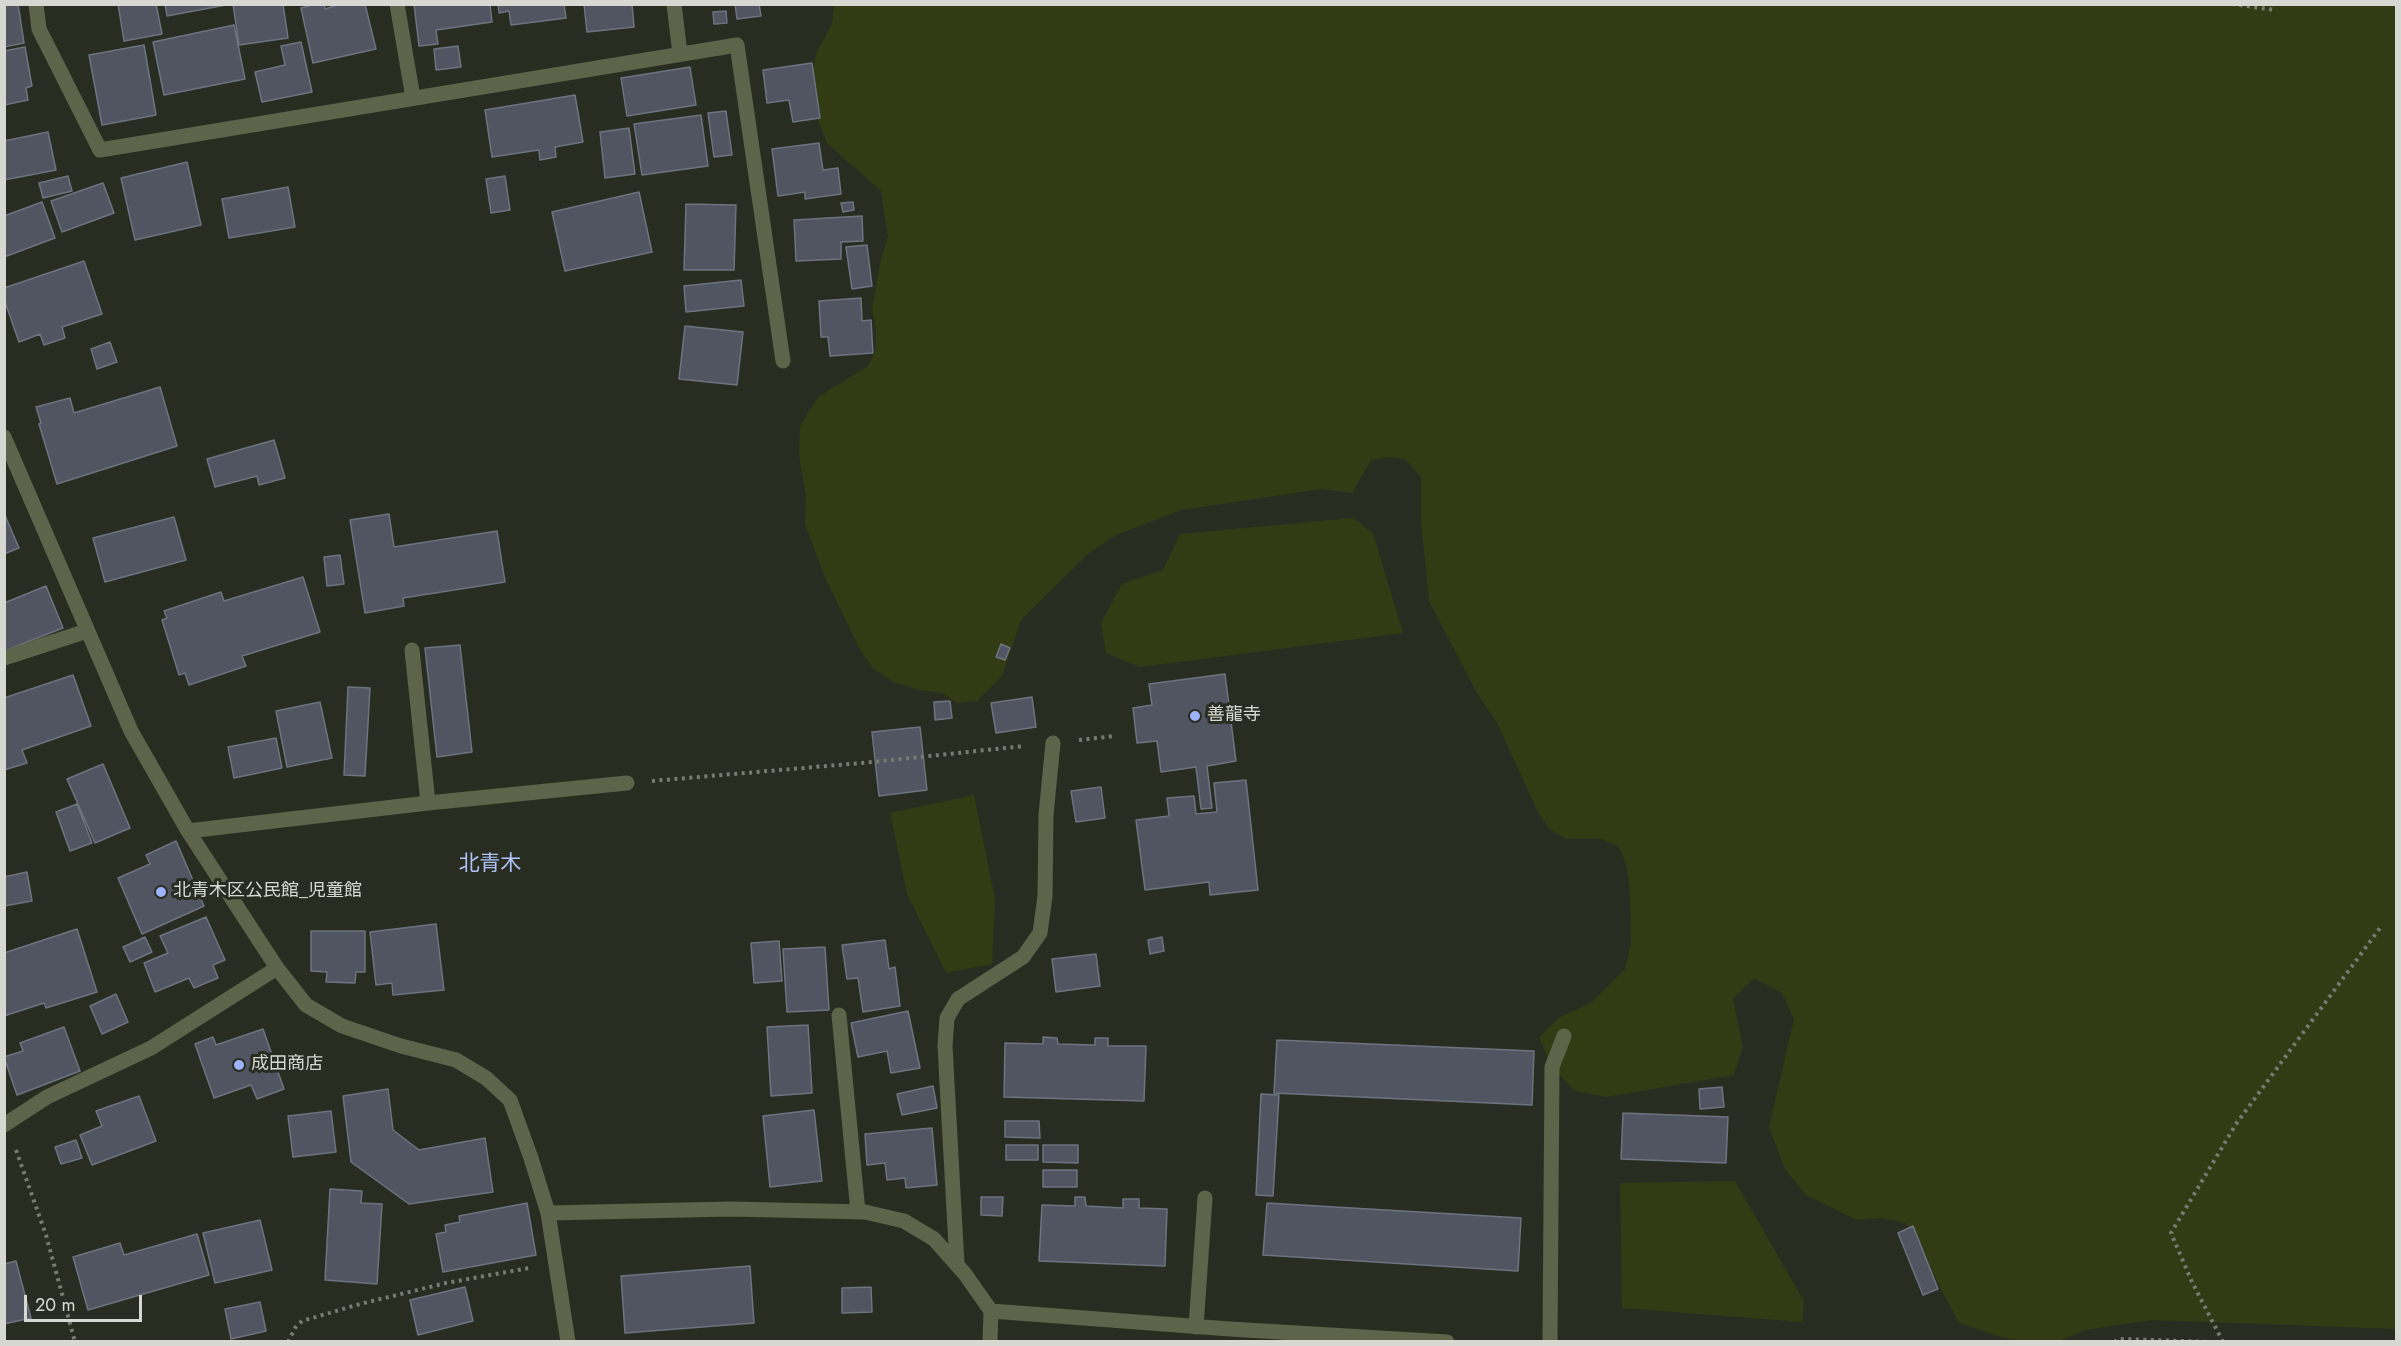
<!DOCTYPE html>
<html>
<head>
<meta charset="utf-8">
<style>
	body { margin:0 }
	#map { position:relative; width:2401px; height:1346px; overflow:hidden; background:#292d21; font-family:Jost,sans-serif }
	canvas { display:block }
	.frame { position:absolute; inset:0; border:6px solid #d6d8d1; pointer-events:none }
	.scale { position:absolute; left:24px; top:1295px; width:118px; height:27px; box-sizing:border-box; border:3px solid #d6d8d1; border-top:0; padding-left:8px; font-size:18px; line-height:21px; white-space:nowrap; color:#d6d8d1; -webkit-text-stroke:4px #292d21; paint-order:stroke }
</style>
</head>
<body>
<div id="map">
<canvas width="2401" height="1346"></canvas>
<div class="frame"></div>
<div class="scale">20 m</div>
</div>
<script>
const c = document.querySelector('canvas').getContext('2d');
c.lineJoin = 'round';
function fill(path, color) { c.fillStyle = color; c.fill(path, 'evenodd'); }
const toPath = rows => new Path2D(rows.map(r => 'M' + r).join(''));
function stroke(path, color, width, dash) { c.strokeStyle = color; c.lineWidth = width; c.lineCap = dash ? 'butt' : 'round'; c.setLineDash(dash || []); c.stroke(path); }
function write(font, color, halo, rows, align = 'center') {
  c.font = font + ' Jost,"Noto Sans JP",sans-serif'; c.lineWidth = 6; c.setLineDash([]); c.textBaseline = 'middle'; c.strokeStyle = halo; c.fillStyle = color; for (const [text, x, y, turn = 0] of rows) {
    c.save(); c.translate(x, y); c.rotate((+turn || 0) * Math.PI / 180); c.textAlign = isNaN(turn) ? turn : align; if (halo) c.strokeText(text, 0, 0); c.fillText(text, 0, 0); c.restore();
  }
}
const green = toPath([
	[834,5,2396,5,2396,1329,2152,1320,2086,1330,2058,1341,2023,1342,2001,1337,1959,1323,1906,1223,1880,1218,1857,1220,1806,1195,1785,1169,1769,1127,1794,1019,1782,993,1754,978,1733,999,1743,1047,1734,1075,1606,1097,1575,1091,1552,1067,1539,1037,1560,1017,1591,1003,1625,969,1631,944,1630,892,1626,863,1618,846,1601,839,1566,839,1549,829,1538,812,1497,723,1477,693,1429,601,1421,521,1421,477,1405,459,1387,457,1371,460,1352,493,1322,489,1181,510,1116,535,1089,553,1021,620,1002,676,977,701,957,703,942,693,920,690,893,682,873,668,860,650,824,575,805,524,806,497,799,455,800,426,818,397,868,366,875,352,876,329,872,309,881,259,888,237,881,191,827,143,815,112,811,79,817,51,832,24],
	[1353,518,1373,533,1403,633,1140,667,1106,653,1101,623,1122,584,1163,570,1180,534],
	[974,795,995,899,992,964,946,973,907,894,890,813],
	[1735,1181,1804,1301,1802,1322,1622,1308,1620,1183]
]);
const building = toPath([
	[4,4,18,4,24,43,4,47,4,4],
	[118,4,156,4,162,34,124,41,118,4],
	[165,4,226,4,226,5,167,16,165,4],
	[233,4,283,4,288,38,239,45,233,4],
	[316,4,324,4,325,9,341,4,365,4,376,49,313,63,301,8,316,4],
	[414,4,490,4,492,22,436,30,438,44,419,46,414,4],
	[498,4,564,4,566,18,511,25,509,11,499,13,498,4],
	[584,4,632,4,634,27,587,32,584,4],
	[735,4,759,4,761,16,737,19,735,4],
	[726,11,727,23,714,24,713,12,726,11],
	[234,25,245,79,164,95,153,42,234,25],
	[301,42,312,92,262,102,255,72,285,65,281,46,301,42],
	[144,45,156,115,102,125,89,55,144,45],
	[458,46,461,67,436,70,434,49,458,46],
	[25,47,32,86,26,88,28,100,4,105,4,51,25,47],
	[812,63,820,118,793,122,789,100,767,103,763,70,812,63],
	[690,67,696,105,627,116,621,78,690,67],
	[575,95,583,142,555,147,556,157,540,160,539,150,492,157,485,110,575,95],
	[726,111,732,155,714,157,708,113,726,111],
	[701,115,708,166,642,175,634,124,701,115],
	[629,128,635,174,605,178,600,132,629,128],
	[48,132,56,170,4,180,4,141,48,132],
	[819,143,823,170,838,168,841,194,805,199,805,192,778,196,772,149,819,143],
	[187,162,201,225,135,240,121,178,187,162],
	[68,176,72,191,43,198,39,183,68,176],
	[505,176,510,210,491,213,486,179,505,176],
	[103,183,114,213,62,232,51,201,103,183],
	[288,187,295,227,229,238,222,199,288,187],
	[639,192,652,252,565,271,552,212,639,192],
	[42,202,55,238,4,257,4,216,42,202],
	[853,202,854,210,843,212,841,203,853,202],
	[686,204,736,205,734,270,684,270,686,204],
	[862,216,863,241,841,242,841,259,796,261,794,220,862,216],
	[867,245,872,286,852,289,846,247,867,245],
	[84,261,102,314,62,327,65,338,44,345,40,334,19,342,4,299,4,288,84,261],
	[741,280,744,306,686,312,684,286,741,280],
	[861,298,862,321,871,320,873,353,830,356,828,337,821,337,819,301,861,298],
	[685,326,743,332,737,385,679,379,685,326],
	[110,342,117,362,97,369,91,349,110,342],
	[160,387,177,446,57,484,39,424,41,423,36,407,70,398,74,413,160,387],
	[274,440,285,478,259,485,257,476,215,487,207,459,274,440],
	[4,513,19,548,4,554,4,513],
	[389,514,394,547,497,531,505,582,403,598,404,606,365,613,350,520,389,514],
	[174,517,186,560,105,582,93,538,174,517],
	[340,555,344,584,327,586,324,557,340,555],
	[303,577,320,632,242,656,246,666,189,685,185,673,179,675,162,620,167,618,164,611,221,592,224,601,303,577],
	[46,586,63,628,4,651,4,603,46,586],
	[1001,644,1010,648,1005,660,996,657,1001,644],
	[460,645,472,752,437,757,425,648,460,645],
	[1225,674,1236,761,1207,766,1212,808,1201,809,1196,767,1161,772,1157,741,1137,743,1133,708,1152,705,1149,684,1225,674],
	[73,675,91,726,22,750,27,763,4,770,4,698,73,675],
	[348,687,370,688,365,776,344,775,348,687],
	[1032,697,1036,727,996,733,991,703,1032,697],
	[950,701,952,718,935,720,934,702,950,701],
	[320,702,332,758,287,767,276,711,320,702],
	[920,727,927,790,879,796,872,732,920,727],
	[276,738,282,768,234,778,228,747,276,738],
	[103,764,130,828,95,843,67,779,103,764],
	[1246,780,1258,890,1210,895,1209,882,1145,890,1136,820,1169,816,1167,798,1194,796,1196,814,1217,812,1214,783,1246,780],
	[1101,787,1105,818,1076,822,1071,791,1101,787],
	[77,804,92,843,70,851,56,812,77,804],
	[176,841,204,906,142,934,118,878,150,864,146,855,176,841],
	[27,872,32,901,4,906,4,877,27,872],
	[206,917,225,960,213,965,218,978,194,988,189,978,155,992,144,963,168,953,160,936,206,917],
	[436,924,444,990,393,995,392,983,376,985,370,932,436,924],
	[77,929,97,992,46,1008,44,1003,4,1016,4,953,77,929],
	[311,931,365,931,365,972,356,972,355,983,326,982,327,972,311,971,311,931],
	[145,937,152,952,130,962,123,947,145,937],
	[1162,937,1164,951,1150,954,1148,940,1162,937],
	[885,940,889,969,895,967,900,1006,863,1012,858,978,847,979,842,945,885,940],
	[779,941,782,981,754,983,751,943,779,941],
	[825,947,829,1010,787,1012,783,949,825,947],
	[1096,954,1100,986,1056,992,1052,959,1096,954],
	[116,994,128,1022,102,1034,90,1006,116,994],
	[908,1011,920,1068,891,1073,887,1051,858,1057,851,1023,908,1011],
	[808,1025,812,1093,771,1096,767,1027,808,1025],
	[64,1027,80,1071,17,1095,4,1057,23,1051,20,1043,64,1027],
	[263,1029,284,1089,257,1099,251,1085,214,1098,195,1044,213,1037,216,1045,263,1029],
	[1043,1037,1057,1038,1058,1044,1095,1045,1095,1038,1108,1038,1108,1046,1146,1046,1144,1101,1004,1097,1005,1043,1043,1044,1043,1037],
	[1277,1040,1534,1051,1532,1105,1274,1093,1277,1040],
	[933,1086,937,1108,902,1115,897,1094,933,1086],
	[1722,1087,1724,1107,1700,1109,1699,1089,1722,1087],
	[388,1089,393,1130,419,1150,485,1138,493,1192,409,1204,351,1162,343,1096,388,1089],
	[1261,1094,1279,1095,1273,1196,1256,1195,1261,1094],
	[139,1096,156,1141,92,1165,80,1135,102,1126,96,1111,139,1096],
	[814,1110,822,1181,770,1187,763,1116,814,1110],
	[331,1111,336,1152,293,1157,288,1116,331,1111],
	[1623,1113,1728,1117,1726,1163,1621,1159,1623,1113],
	[1005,1121,1039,1121,1040,1138,1005,1137,1005,1121],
	[932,1128,937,1185,906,1188,905,1178,887,1180,885,1163,867,1165,865,1134,932,1128],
	[76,1140,82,1158,61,1164,55,1147,76,1140],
	[1006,1145,1038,1145,1038,1160,1006,1160,1006,1145],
	[1043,1145,1078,1145,1078,1163,1043,1162,1043,1145],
	[1043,1170,1077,1170,1077,1187,1043,1187,1043,1170],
	[330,1189,362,1191,361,1203,382,1204,377,1284,325,1280,330,1189],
	[981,1197,1003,1197,1002,1216,981,1215,981,1197],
	[1075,1197,1085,1197,1086,1206,1123,1208,1123,1199,1139,1199,1139,1208,1167,1209,1165,1266,1039,1261,1042,1205,1075,1206,1075,1197],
	[527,1203,536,1255,443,1272,436,1234,446,1232,445,1225,460,1222,459,1216,527,1203],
	[1267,1203,1521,1218,1518,1271,1263,1255,1267,1203],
	[260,1220,272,1270,215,1283,203,1233,260,1220],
	[1913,1226,1938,1289,1923,1295,1898,1233,1913,1226],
	[197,1234,209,1275,88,1310,73,1257,120,1243,124,1255,197,1234],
	[16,1261,31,1318,4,1324,4,1264,16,1261],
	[750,1266,754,1323,625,1333,621,1276,750,1266],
	[465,1287,473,1321,418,1335,410,1300,465,1287],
	[871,1287,872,1312,842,1313,842,1288,871,1287],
	[260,1302,266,1331,231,1339,225,1309,260,1302]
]);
const path = toPath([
	[2232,4,2275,10],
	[1079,740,1115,736],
	[652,781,873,762,1024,746],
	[16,1150,46,1235,75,1342],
	[288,1342,295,1328,302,1321,360,1304,446,1283,529,1268],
	[2114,1342,2120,1339,2211,1342],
	[2223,1342,2192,1282,2171,1233,2236,1124,2380,928]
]);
const minor = toPath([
	[36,4,39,29,100,150,737,45,783,361],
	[397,4,413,98],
	[674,4,680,54],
	[4,437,131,731,188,831,277,968,306,1005,342,1026,401,1046,456,1060,486,1078,510,1100,531,1158,548,1213,568,1342],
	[412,650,428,803],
	[4,658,87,631],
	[188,831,428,803,627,783],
	[839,1015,858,1212],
	[4,1125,47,1097,151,1048,277,968],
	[548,1213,730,1209,865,1212,904,1221,934,1239,965,1274,991,1311,990,1342],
	[957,1265,945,1046,947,1018,958,999,1023,957,1040,933,1045,896,1046,815,1053,743],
	[991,1311,1230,1329,1447,1342],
	[1196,1327,1205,1198],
	[1550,1342,1552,1067,1564,1036]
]);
const markers = [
	[1195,716,6,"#9db4fd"],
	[161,892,6,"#9db4fd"],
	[239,1065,6,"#9db4fd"]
];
const poiNames = [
	["善龍寺",1207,716],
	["北青木区公民館_児童館",173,892],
	["成田商店",251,1065]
];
const quarterNames = [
	["北青木",490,865]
];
fill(green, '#323b14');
fill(building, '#515562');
stroke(building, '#6e7380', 1.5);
stroke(path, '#787b71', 4, [3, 4.5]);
stroke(minor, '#5d644a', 15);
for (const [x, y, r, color] of markers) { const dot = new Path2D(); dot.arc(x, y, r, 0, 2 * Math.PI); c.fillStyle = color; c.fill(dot); stroke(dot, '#292d21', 2); }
write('18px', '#d6d8d1', '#292d21', poiNames, 'left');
write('21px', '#afc2f8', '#292d21', quarterNames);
</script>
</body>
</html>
